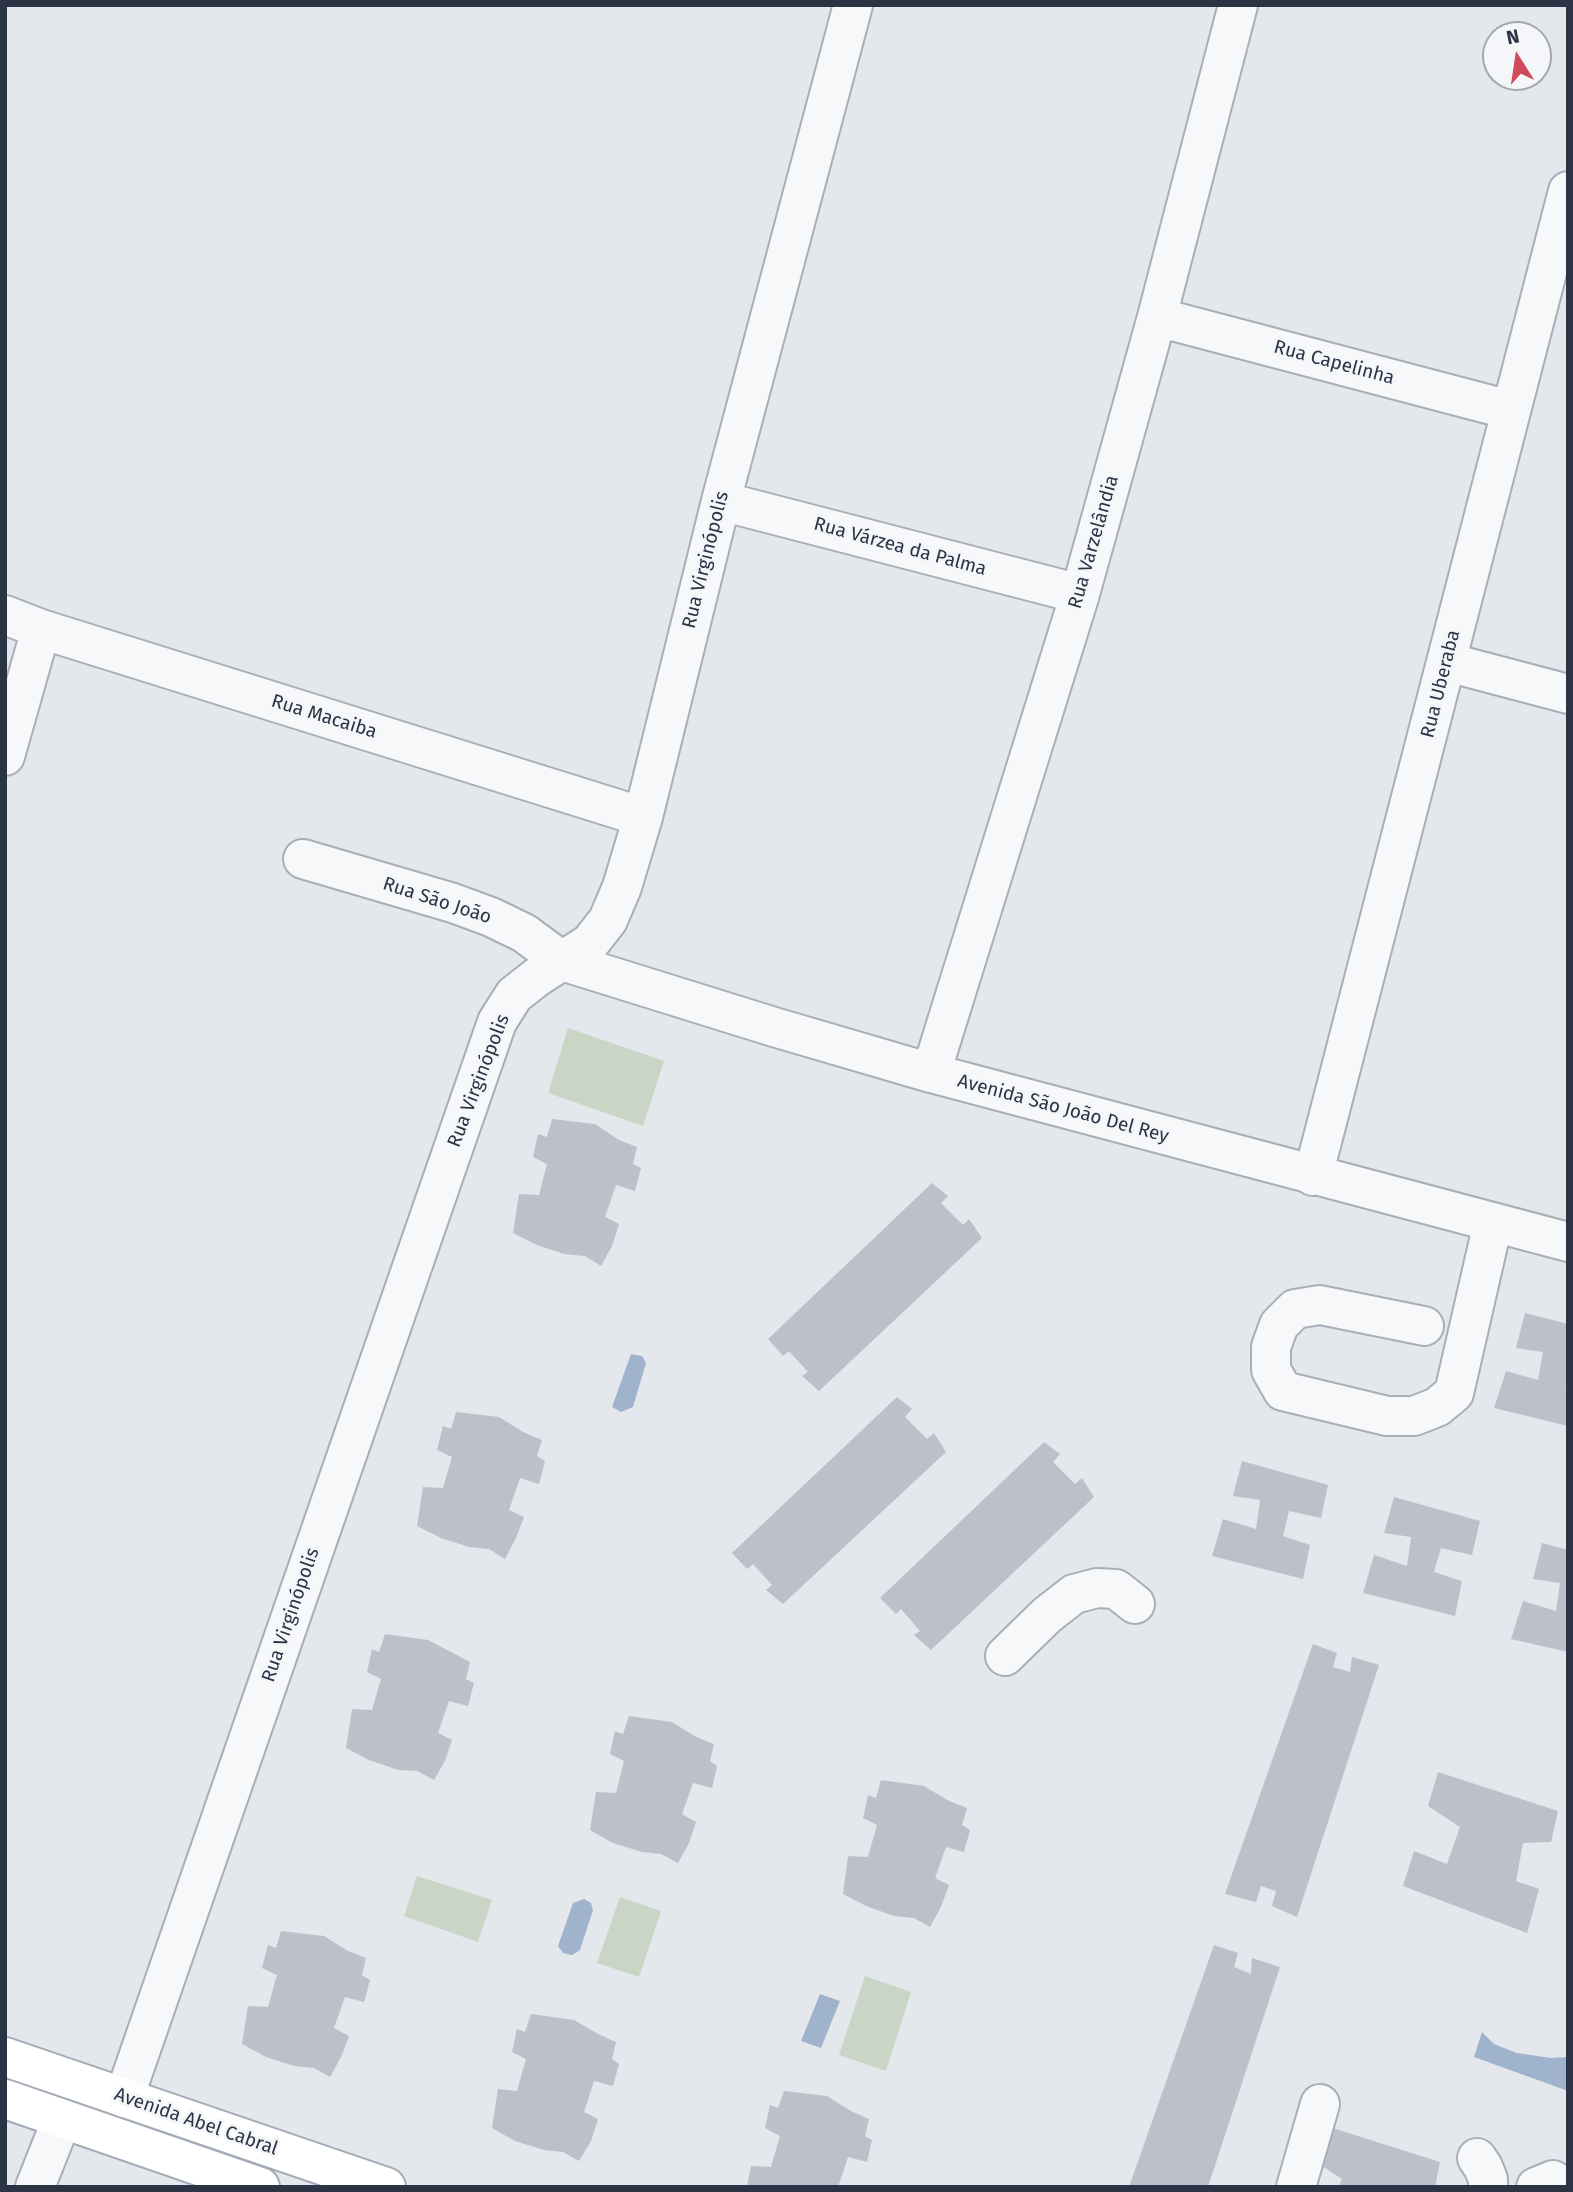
<!DOCTYPE html>
<html>
<head>
<meta charset="utf-8">
<style>
	body { margin:0 }
	#map { position:relative; width:1573px; height:2192px; overflow:hidden; background:#e4e7ec; font-family:"Fira Sans",sans-serif }
	canvas { display:block }
	.frame { position:absolute; inset:0; border:7px solid #2b3445; pointer-events:none }
	.north { position:absolute; left:1482px; top:21px; width:70px; height:70px; box-sizing:border-box; background:#f4f6f9; border:2px solid #a4a8b1; border-radius:50%; rotate:348deg; font-size:19px; font-weight:700; line-height:28px; text-align:center; color:#2b3445 }
	.north::after { content:''; display:block; margin:auto; width:24px; height:32px; background:#d1495b; clip-path:polygon(50% 0,100% 100%,50% 72%,0 100%) }
</style>
</head>
<body>
<div id="map">
<canvas width="1573" height="2192"></canvas>
<div class="frame"></div>
<div class="north">N</div>
</div>
<script>
const c = document.querySelector('canvas').getContext('2d');
c.lineJoin = 'round';
function fill(path, color) { c.fillStyle = color; c.fill(path, 'evenodd'); }
const toPath = rows => new Path2D(rows.map(r => 'M' + r).join(''));
function stroke(path, color, width, dash) { c.strokeStyle = color; c.lineWidth = width; c.lineCap = dash ? 'butt' : 'round'; c.setLineDash(dash || []); c.stroke(path); }
function write(font, color, halo, rows, align = 'center') {
  c.font = font + ' "Fira Sans",sans-serif'; c.lineWidth = 6; c.setLineDash([]); c.textBaseline = 'middle'; c.strokeStyle = halo; c.fillStyle = color; for (const [text, x, y, turn = 0] of rows) {
    c.save(); c.translate(x, y); c.rotate((+turn || 0) * Math.PI / 180); c.textAlign = isNaN(turn) ? turn : align; if (halo) c.strokeText(text, 0, 0); c.fillText(text, 0, 0); c.restore();
  }
}
const green = toPath([
	[568,1028,664,1061,643,1126,548,1093],
	[417,1876,492,1900,478,1942,404,1916],
	[620,1897,661,1911,639,1977,597,1963],
	[865,1976,911,1992,886,2071,839,2055]
]);
const water = toPath([
	[631,1354,642,1356,646,1363,633,1407,621,1412,612,1407],
	[584,1899,591,1903,593,1910,580,1950,572,1955,563,1953,558,1946,573,1903],
	[820,1994,840,2001,821,2048,801,2041],
	[1482,2032,1494,2044,1517,2053,1551,2058,1568,2057,1568,2091,1474,2057]
]);
const building = toPath([
	[552,1119,595,1124,619,1140,637,1147,633,1164,641,1168,635,1191,616,1185,605,1217,619,1224,612,1246,601,1266,585,1256,564,1254,537,1245,513,1233,519,1194,539,1195,547,1164,533,1157,538,1134,547,1137],
	[932,1183,948,1196,941,1203,963,1225,969,1219,982,1238,819,1391,802,1376,808,1372,789,1351,783,1356,768,1339],
	[1525,1313,1568,1324,1568,1378,1565,1388,1568,1389,1568,1426,1494,1408,1506,1371,1538,1380,1543,1352,1516,1348],
	[897,1397,912,1409,905,1417,927,1439,934,1433,946,1452,783,1604,766,1590,772,1585,753,1564,747,1569,732,1553],
	[456,1412,499,1417,523,1432,542,1440,537,1456,545,1461,539,1484,520,1478,509,1510,524,1517,516,1538,505,1559,489,1549,469,1547,441,1538,417,1526,423,1487,443,1488,452,1457,437,1450,443,1426,451,1429],
	[1044,1442,1060,1454,1053,1462,1075,1484,1082,1478,1094,1497,931,1650,914,1635,920,1631,901,1609,896,1614,880,1598],
	[1242,1461,1328,1485,1321,1518,1289,1511,1283,1536,1310,1545,1303,1579,1212,1556,1223,1519,1256,1529,1260,1500,1233,1496],
	[1394,1497,1480,1521,1472,1555,1441,1548,1434,1572,1462,1581,1455,1616,1363,1593,1374,1555,1407,1566,1411,1537,1384,1533],
	[1542,1543,1568,1550,1568,1652,1511,1639,1523,1601,1556,1611,1560,1583,1533,1579],
	[385,1634,428,1640,470,1662,466,1679,474,1683,468,1706,449,1701,438,1733,452,1740,445,1761,434,1780,417,1771,398,1770,369,1760,346,1748,352,1709,372,1710,381,1679,367,1672,372,1649,379,1652],
	[1313,1644,1337,1653,1333,1667,1350,1672,1352,1657,1379,1665,1297,1917,1272,1906,1276,1891,1261,1886,1256,1902,1225,1894],
	[629,1716,672,1722,696,1737,714,1744,710,1761,717,1766,712,1788,693,1783,682,1814,696,1822,689,1843,678,1863,661,1854,642,1852,613,1843,590,1830,596,1792,616,1793,624,1761,610,1754,615,1731,623,1734],
	[1438,1772,1558,1811,1551,1842,1523,1843,1516,1881,1539,1889,1527,1933,1403,1886,1414,1851,1447,1864,1460,1827,1428,1806],
	[881,1780,924,1786,949,1801,967,1808,962,1825,970,1830,964,1852,946,1847,935,1878,949,1885,941,1907,930,1927,914,1918,894,1916,866,1906,843,1894,848,1856,868,1857,877,1825,863,1818,868,1795,876,1798],
	[281,1931,324,1936,348,1951,366,1958,362,1975,370,1980,364,2002,345,1997,334,2028,349,2036,341,2057,330,2077,314,2068,294,2066,266,2057,242,2044,248,2006,268,2007,277,1975,262,1968,268,1945,276,1948],
	[1214,1945,1238,1953,1234,1967,1251,1974,1252,1958,1280,1967,1208,2187,1129,2187],
	[531,2014,574,2020,598,2034,616,2042,612,2059,619,2064,613,2086,594,2081,584,2112,598,2119,591,2141,579,2161,563,2152,544,2150,515,2141,492,2128,498,2089,517,2091,526,2059,512,2052,517,2029,525,2032],
	[784,2091,827,2096,851,2111,869,2119,865,2136,872,2140,867,2162,848,2157,838,2187,747,2187,751,2166,771,2167,780,2136,765,2128,770,2105,778,2108],
	[1320,2124,1440,2162,1435,2187,1339,2187,1342,2179,1310,2158]
]);
const minor = toPath([
	[1157,317,1510,410],
	[721,501,1080,594],
	[5,615,41,629,643,817],
	[1447,662,1568,694],
	[5,756,41,629],
	[303,859,453,903,491,917,524,933,562,961,774,1027,931,1073,1568,1242],
	[931,1073,1080,594,1157,317,1238,5],
	[1313,1176,1568,191],
	[1424,1326,1320,1305,1295,1309,1279,1325,1271,1347,1271,1370,1283,1391,1387,1416,1414,1416,1437,1407,1454,1393,1493,1223],
	[1005,1656,1047,1615,1074,1594,1097,1588,1116,1589,1135,1604],
	[124,2098,497,1022,514,995,537,977,590,943,608,920,622,887,643,817,721,501,853,5],
	[1477,2158,1483,2167,1488,2179,1488,2187],
	[35,2187,62,2119],
	[1296,2187,1320,2104],
	[1536,2187,1553,2180]
]);
const major = toPath([
	[5,2057,386,2187],
	[5,2099,260,2187]
]);
const streetNames = [
	["Rua Capelinha",1334,363,15],
	["Rua Varzelândia",1094,542,-74],
	["Rua Várzea da Palma",900,547,15],
	["Rua Virginópolis",706,560,-76],
	["Rua Uberaba",1441,684,-76],
	["Rua Macaiba",324,717,17],
	["Rua São João",437,901,18],
	["Rua Virginópolis",479,1081,-69],
	["Avenida São João Del Rey",1063,1109,15],
	["Rua Virginópolis",291,1615,-71],
	["Avenida Abel Cabral",196,2122,19]
];
fill(green, '#c9d6c5');
fill(water, '#9fb4cc');
fill(building, '#bbc0ca');
stroke(minor, '#a9aeb7', 42);
stroke(major, '#a3abb8', 42);
stroke(minor, '#f7f8fa', 38);
stroke(major, '#fff', 38);
write('19px', '#2b3445', '#f4f6f9', streetNames);
</script>
</body>
</html>
